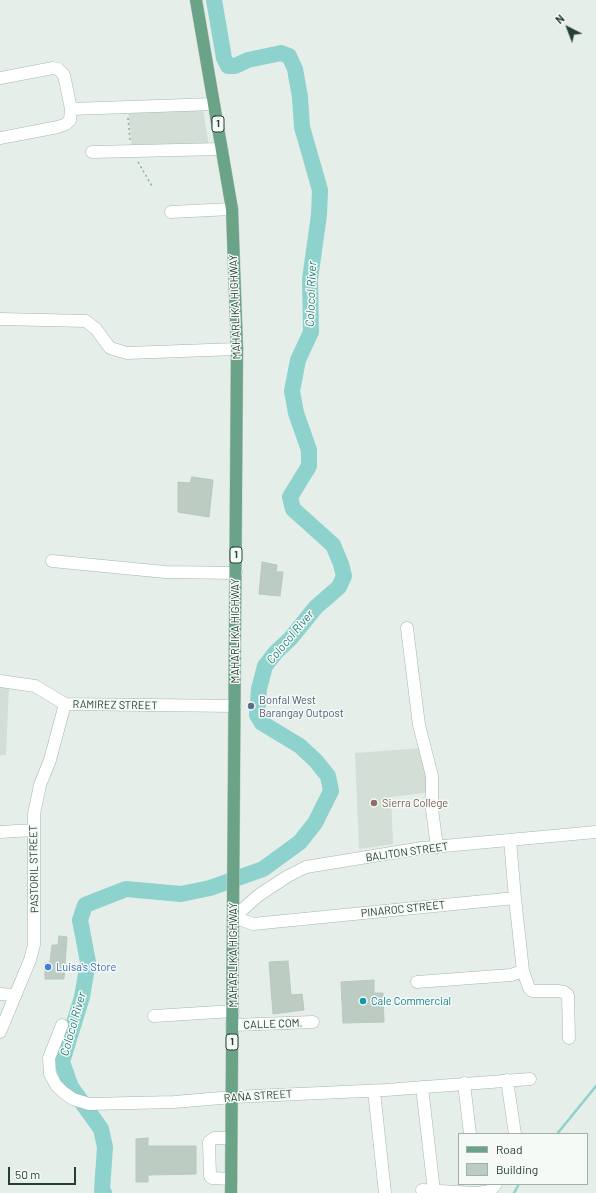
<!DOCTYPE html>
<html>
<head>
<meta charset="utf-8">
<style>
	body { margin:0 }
	#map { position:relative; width:596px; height:1193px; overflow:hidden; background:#e5eee8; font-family:Barlow,sans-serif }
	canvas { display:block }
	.legend { position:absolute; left:458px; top:1133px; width:130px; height:52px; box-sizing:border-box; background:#f6faf7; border:1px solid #a2b0a8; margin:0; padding:5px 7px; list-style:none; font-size:12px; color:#244032 }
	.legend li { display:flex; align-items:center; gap:8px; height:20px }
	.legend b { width:20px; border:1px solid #a2b0a8 }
	.north { position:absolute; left:548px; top:8px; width:40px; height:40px; -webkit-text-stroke:3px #f6faf7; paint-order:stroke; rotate:318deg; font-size:11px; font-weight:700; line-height:16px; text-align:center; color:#244032 }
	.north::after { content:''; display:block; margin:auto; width:14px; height:18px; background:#244032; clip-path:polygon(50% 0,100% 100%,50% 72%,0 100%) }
	.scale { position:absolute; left:8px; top:1167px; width:68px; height:18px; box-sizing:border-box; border:2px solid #244032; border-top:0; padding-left:5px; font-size:12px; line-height:14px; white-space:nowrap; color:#244032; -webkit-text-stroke:3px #f6faf7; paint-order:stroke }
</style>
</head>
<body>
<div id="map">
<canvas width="596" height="1193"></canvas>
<ul class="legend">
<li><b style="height:5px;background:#6aa387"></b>Road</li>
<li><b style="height:11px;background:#bdccc3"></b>Building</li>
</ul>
<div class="north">N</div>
<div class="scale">50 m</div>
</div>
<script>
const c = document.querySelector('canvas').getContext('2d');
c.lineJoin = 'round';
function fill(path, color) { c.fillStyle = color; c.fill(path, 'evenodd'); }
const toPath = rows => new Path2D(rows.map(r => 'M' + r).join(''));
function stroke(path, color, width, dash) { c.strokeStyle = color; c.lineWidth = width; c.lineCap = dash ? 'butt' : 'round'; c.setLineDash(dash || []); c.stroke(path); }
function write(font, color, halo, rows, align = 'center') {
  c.font = font + ' Barlow,sans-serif'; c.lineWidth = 3; c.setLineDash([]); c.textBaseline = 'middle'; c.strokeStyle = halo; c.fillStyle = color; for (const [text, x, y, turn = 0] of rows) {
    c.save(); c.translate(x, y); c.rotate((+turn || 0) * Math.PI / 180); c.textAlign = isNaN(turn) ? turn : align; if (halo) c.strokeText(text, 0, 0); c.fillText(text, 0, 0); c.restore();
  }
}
const built = toPath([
	[203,109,209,147,132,148,128,110],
	[0,685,9,685,6,755,0,755],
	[424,748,432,792,391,797,393,844,359,849,355,753]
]);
const stream = toPath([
	[557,1134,596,1086],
	[514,1193,519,1184]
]);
const river = toPath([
	[104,1193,102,1190,105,1147,101,1129,71,1087,62,1062,82,997,88,962,80,920,85,905,126,889,181,894,210,888,263,869,300,842,315,823,331,791,328,776,316,761,300,746,262,723,257,715,259,689,265,666,276,652,290,639,316,607,339,587,344,576,341,564,333,545,293,509,290,497,309,466,309,450,296,413,292,391,298,360,311,332,310,279,319,215,320,190,302,127,300,97,295,69,289,56,281,53,248,60,235,66,228,66,224,58,214,0]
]);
const building = toPath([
	[192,477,213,480,209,517,178,512,178,482,190,483,192,477],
	[262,562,277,565,276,572,283,572,280,596,259,594,262,562],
	[59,936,67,937,64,979,45,979,45,963,50,962,52,945,58,945,59,936],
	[288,961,291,995,302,994,304,1010,273,1014,269,962,288,961],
	[374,980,374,993,383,993,384,1022,343,1023,341,982,374,980],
	[148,1138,148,1146,196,1146,196,1174,148,1175,148,1182,136,1182,136,1139,148,1138]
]);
const path = toPath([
	[128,118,130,140],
	[138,162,152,186]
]);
const minor = toPath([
	[0,78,53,68,58,69,64,75,71,109,70,120,66,124,58,127,0,138],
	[71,109,214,104],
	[92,152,222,149],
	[171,212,232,209],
	[0,319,86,321,96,329,110,348,127,353,237,349],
	[52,561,165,572,236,573],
	[407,628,419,725,432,776,432,809,437,847],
	[0,681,35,686,65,704,235,706],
	[0,832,33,830],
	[510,840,515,898,253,924,234,917,259,895,288,876,306,867,422,848,596,832],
	[523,971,529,988,532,991,558,991,564,992,568,995,569,1038],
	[417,982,511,975,523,971,515,898],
	[0,994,15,995],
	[154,1016,233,1011],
	[62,1025,49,1058,50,1074,56,1085,63,1092,73,1099,89,1104,174,1102,233,1097,386,1090,530,1079],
	[232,1025,313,1022],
	[0,1032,30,960,34,945,34,814,40,785,50,760,65,704],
	[507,1080,515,1134],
	[464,1083,470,1134],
	[422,1087,434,1191],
	[374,1091,385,1193],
	[231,1179,212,1178,210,1176,209,1142,214,1138,231,1138],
	[422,1190,475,1193],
	[477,1193,490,1191,496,1184]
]);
const major = toPath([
	[196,0,232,209,237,349,231,1193]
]);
const markers = [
	[251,706,4,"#5c6f8a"],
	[374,803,4,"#8d6e63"],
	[48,967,4,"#3f7fe0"],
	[363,1001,4,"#0f9aa8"]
];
const shields = [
	[218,124,12],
	[236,555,12],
	[232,1042,12]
];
const shieldNames = [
	["1",218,124],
	["1",236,555],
	["1",232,1042]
];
const streetNames = [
	["MAHARLIKA HIGHWAY",235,307,-92],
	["MAHARLIKA HIGHWAY",235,631,-90],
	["RAMIREZ STREET",115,705,1],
	["BALITON STREET",407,852,-8],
	["PASTORIL STREET",34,869,-91],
	["PINAROC STREET",403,909,-6],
	["MAHARLIKA HIGHWAY",233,955,-90],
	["CALLE COM.",273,1024,-2],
	["RAÑA STREET",258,1096,-4]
];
const serviceNames = [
	["Bonfal West",259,700],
	["Barangay Outpost",259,713]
];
const educationNames = [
	["Sierra College",382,803]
];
const shopNames = [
	["Luisa's Store",56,967]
];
const cultureNames = [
	["Cale Commercial",371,1001]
];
const waterNames = [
	["Colocol River",311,294,-88],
	["Colocol River",290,637,-50],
	["Colocol River",73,1024,-74]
];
fill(built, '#d3ded7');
stroke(stream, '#8ed2cd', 2.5);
stroke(river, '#8ed2cd', 16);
fill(building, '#bdccc3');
stroke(building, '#b7c8bd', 1);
stroke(minor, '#a7b6ae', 13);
stroke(major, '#c2cac6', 13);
stroke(path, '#86b19a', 1.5, [2, 3]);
stroke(minor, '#fff', 12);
stroke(major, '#6aa387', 12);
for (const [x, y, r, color] of markers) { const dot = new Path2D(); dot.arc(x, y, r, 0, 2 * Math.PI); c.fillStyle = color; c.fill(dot); stroke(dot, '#f6faf7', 1.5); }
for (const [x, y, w] of shields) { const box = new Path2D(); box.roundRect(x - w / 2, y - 8, w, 16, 3); c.fillStyle = '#f6faf7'; c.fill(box); stroke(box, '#244032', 1); }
write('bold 10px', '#244032', null, shieldNames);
write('11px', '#244032', '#f6faf7', streetNames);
write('11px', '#4e5e75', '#f6faf7', serviceNames, 'left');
write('11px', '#785e54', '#f6faf7', educationNames, 'left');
write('11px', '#366cbe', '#f6faf7', shopNames, 'left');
write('11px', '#0d838f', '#f6faf7', cultureNames, 'left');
write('italic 12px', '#1e7c76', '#f6faf7', waterNames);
</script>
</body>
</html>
